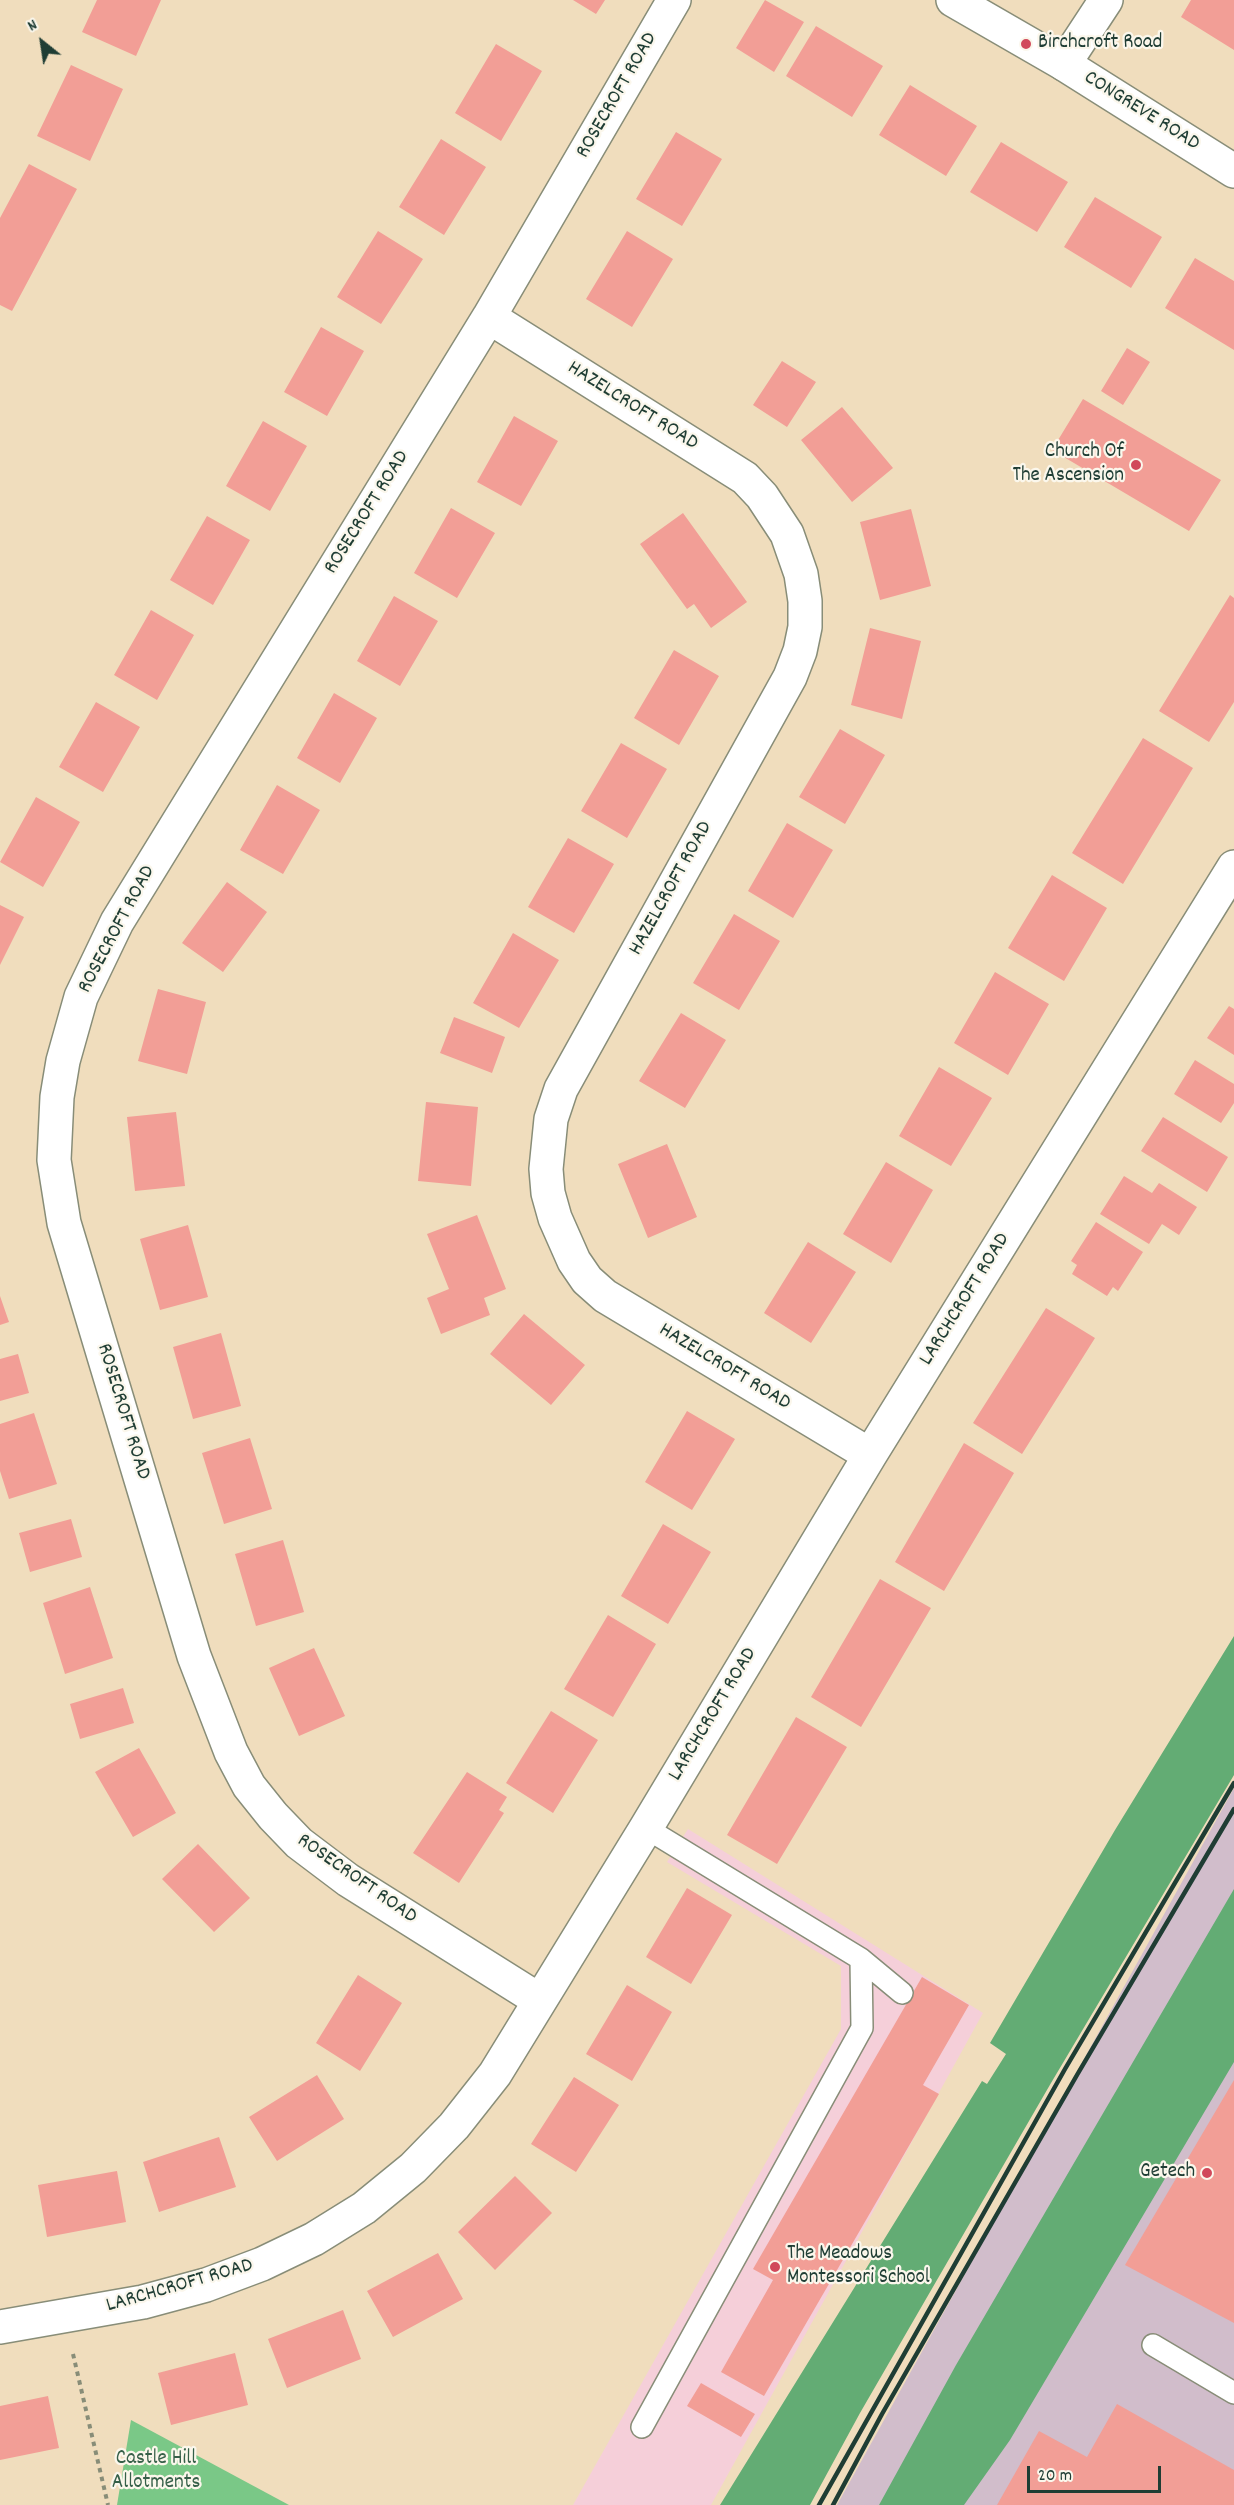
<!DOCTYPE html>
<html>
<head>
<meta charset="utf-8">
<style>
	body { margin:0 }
	#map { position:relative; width:1234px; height:2505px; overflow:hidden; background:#f0ddbd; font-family:Dekko,sans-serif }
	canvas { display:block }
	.north { position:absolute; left:12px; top:12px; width:60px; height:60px; -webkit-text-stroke:4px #fbf7ec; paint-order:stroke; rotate:330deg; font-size:16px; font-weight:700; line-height:24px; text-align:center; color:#1f3d34 }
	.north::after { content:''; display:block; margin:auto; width:21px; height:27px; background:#1f3d34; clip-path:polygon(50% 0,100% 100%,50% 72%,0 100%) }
	.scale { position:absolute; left:1027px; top:2466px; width:134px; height:27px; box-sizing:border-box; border:3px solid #1f3d34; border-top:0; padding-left:8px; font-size:18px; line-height:21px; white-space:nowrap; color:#1f3d34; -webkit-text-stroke:4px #fbf7ec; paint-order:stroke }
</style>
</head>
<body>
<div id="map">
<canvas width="1234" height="2505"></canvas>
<div class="north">N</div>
<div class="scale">20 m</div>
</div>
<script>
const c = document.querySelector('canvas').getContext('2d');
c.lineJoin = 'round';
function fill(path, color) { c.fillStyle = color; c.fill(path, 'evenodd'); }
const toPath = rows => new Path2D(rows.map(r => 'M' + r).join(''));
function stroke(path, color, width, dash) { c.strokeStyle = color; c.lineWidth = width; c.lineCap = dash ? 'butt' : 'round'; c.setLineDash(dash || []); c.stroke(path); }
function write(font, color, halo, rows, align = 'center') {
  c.font = font + ' Dekko,sans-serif'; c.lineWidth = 4.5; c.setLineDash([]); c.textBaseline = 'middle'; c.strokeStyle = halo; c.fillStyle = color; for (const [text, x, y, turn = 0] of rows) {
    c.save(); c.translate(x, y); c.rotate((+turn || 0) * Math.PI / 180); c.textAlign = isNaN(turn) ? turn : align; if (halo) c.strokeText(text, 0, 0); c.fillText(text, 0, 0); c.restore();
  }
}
const built = toPath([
	[688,1829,983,2013,711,2505,573,2505,841,2029,841,1966,667,1862]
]);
const industrial = toPath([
	[1234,1788,1234,2505,837,2505]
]);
const green = toPath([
	[131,2420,289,2505,117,2505]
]);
const forest = toPath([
	[1234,1636,1234,1775,1051,2083,860,2413,810,2505,720,2505,982,2081,987,2084,1006,2054,990,2043,1115,1830],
	[1234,1889,1234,2062,1010,2440,964,2505,879,2505,956,2365]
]);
const building = toPath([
	[97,0,161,0,136,56,82,32],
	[573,0,605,0,596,14],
	[765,0,804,22,774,72,736,48],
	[1191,0,1234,0,1234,50,1181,17],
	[816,26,883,66,852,117,786,76],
	[496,44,542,71,501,141,455,113],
	[71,65,123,89,90,161,37,136],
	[910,85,977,126,946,176,879,135],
	[676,132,722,159,682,226,636,199],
	[441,139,486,167,444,235,399,207],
	[1001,142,1068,182,1037,232,970,192],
	[29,164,77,189,12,311,0,305,0,218],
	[1095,197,1162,237,1131,288,1064,247],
	[378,231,423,259,381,324,337,297],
	[627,231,673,259,632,327,586,299],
	[1195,258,1234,281,1234,350,1165,308],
	[321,327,364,351,327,416,284,392],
	[1127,348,1150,362,1123,405,1101,391],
	[782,361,816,382,787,427,753,405],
	[1083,399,1221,480,1189,531,1052,450],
	[842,407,893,468,852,502,801,440],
	[514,416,558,441,521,506,477,482],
	[263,421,307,446,270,511,226,486],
	[451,508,495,533,457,598,414,573],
	[911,509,931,586,880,600,860,522],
	[683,513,747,602,711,628,694,604,687,609,640,544],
	[207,516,250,540,213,605,170,580],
	[1230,595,1234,598,1234,702,1209,742,1159,711],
	[394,596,438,621,400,686,357,661],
	[151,610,194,635,157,700,114,675],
	[870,628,921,641,902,719,851,705],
	[674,650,719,676,679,745,634,718],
	[334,693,377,718,340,783,297,758],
	[96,702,140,727,103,792,59,767],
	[840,729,885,755,845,824,799,797],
	[1143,738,1193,768,1123,884,1072,853],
	[621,743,667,769,627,838,581,811],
	[277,785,320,810,283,874,240,850],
	[36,797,80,822,43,887,0,862],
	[787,823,833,850,793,918,748,891],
	[568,838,614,864,574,933,528,907],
	[1052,875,1107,908,1064,981,1008,948],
	[227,882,267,912,223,972,182,943],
	[0,905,24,917,0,965],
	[734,914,780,941,739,1010,693,983],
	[513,933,559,960,519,1028,473,1003],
	[995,972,1049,1004,1008,1075,954,1043],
	[158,989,206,1002,187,1074,138,1061],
	[1229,1006,1234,1009,1234,1055,1207,1038],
	[681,1013,726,1040,685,1108,639,1081],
	[454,1017,505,1037,492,1073,440,1053],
	[1195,1060,1234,1084,1234,1103,1221,1123,1174,1094],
	[939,1067,992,1098,951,1166,899,1136],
	[426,1102,478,1107,471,1186,418,1181],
	[176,1112,185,1186,135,1191,127,1117],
	[1163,1117,1228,1157,1207,1192,1141,1151],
	[667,1144,697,1217,648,1238,618,1164],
	[886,1162,933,1190,891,1263,843,1234],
	[1124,1176,1152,1193,1159,1183,1197,1207,1179,1235,1162,1224,1149,1244,1100,1214],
	[477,1215,506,1289,484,1298,490,1315,441,1334,427,1298,449,1289,427,1234],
	[1096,1222,1143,1252,1118,1291,1113,1287,1107,1296,1072,1274,1077,1265,1071,1261],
	[188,1225,208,1297,160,1310,140,1239],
	[808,1242,856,1272,811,1343,764,1313],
	[0,1296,9,1322,0,1325],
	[1046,1308,1095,1338,1022,1454,973,1423],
	[524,1314,585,1365,551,1405,490,1354],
	[221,1333,241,1406,193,1419,173,1347],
	[18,1354,29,1393,0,1401,0,1359],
	[687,1411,735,1439,692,1510,645,1482],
	[34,1413,57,1484,9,1499,0,1471,0,1424],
	[250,1438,272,1509,224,1524,202,1453],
	[964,1443,1014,1473,944,1591,895,1562],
	[71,1519,82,1557,30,1572,19,1533],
	[663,1524,711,1552,668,1624,621,1596],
	[283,1540,304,1612,256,1626,235,1554],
	[880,1579,931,1608,861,1727,811,1697],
	[90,1587,113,1658,65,1674,43,1603],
	[608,1615,656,1644,613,1717,564,1689],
	[314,1648,345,1716,299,1736,269,1668],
	[123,1688,134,1723,80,1739,70,1704],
	[551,1711,598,1740,553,1813,506,1783],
	[796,1717,847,1747,777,1864,727,1835],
	[139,1748,176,1813,133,1837,95,1772],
	[467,1772,507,1797,499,1810,504,1813,459,1883,413,1853],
	[198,1844,250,1898,214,1932,162,1879],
	[687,1888,732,1915,691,1984,646,1957],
	[358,1975,402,2003,360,2071,316,2043],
	[922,1977,969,2005,923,2085,939,2094,764,2396,721,2372,773,2280,753,2269],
	[627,1985,672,2012,632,2081,586,2054],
	[317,2075,344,2119,277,2161,249,2117],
	[574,2077,619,2105,576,2172,531,2144],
	[1234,2080,1234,2323,1125,2265],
	[219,2137,236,2187,159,2212,143,2162],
	[117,2171,126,2222,47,2237,38,2185],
	[515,2176,552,2213,495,2270,458,2232],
	[438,2253,463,2299,393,2337,367,2291],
	[343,2310,361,2359,287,2388,268,2339],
	[235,2353,248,2405,171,2425,158,2373],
	[701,2383,755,2414,741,2437,687,2406],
	[48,2396,59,2448,0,2460,0,2406],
	[1117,2404,1234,2470,1234,2505,997,2505,1039,2431,1087,2457]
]);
const path = toPath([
	[73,2354,108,2505]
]);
const service = toPath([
	[646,1828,861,1959,902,1993],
	[1153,2345,1234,2393],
	[642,2427,862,2028,861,1959]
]);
const minor = toPath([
	[1064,64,1106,0],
	[489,317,745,478,762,496,787,534,801,574,805,601,805,627,800,651,790,677,561,1089,551,1119,546,1169,548,1193,555,1218,574,1261,587,1280,605,1296,870,1455],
	[539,2000,348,1880,299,1843,273,1816,249,1786,231,1752,194,1656,64,1223,54,1160,57,1097,63,1061,81,997,117,922,489,317,674,0],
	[0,2327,143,2302,206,2285,262,2264,314,2239,364,2208,413,2168,454,2126,495,2074,646,1828,870,1455,1234,867]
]);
const tertiary = toPath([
	[953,0,1064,64,1234,171]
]);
const rail = toPath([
	[819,2505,1065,2069,1234,1783],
	[833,2505,882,2414,1077,2075,1234,1809]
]);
const markers = [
	[1026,44,6,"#d1495b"],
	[1136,465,6,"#d1495b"],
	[1207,2173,6,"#d1495b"],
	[775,2267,6,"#d1495b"]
];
const poiNames = [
	["Birchcroft Road",1038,44],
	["Church Of",1124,453,"right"],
	["The Ascension",1124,477,"right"],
	["Getech",1195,2173,"right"],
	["The Meadows",787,2255],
	["Montessori School",787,2279]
];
const streetNames = [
	["ROSECROFT ROAD",618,96,-60],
	["CONGREVE ROAD",1141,112,32],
	["HAZELCROFT ROAD",632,407,32],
	["ROSECROFT ROAD",368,513,-58],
	["HAZELCROFT ROAD",672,889,-61],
	["ROSECROFT ROAD",118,930,-62],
	["LARCHCROFT ROAD",966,1300,-58],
	["HAZELCROFT ROAD",724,1368,31],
	["ROSECROFT ROAD",122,1412,73],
	["LARCHCROFT ROAD",714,1715,-59],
	["ROSECROFT ROAD",356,1880,35],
	["LARCHCROFT ROAD",180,2287,-16]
];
const parkNames = [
	["Castle Hill",156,2460],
	["Allotments",156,2484]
];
fill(built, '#f5cfd9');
fill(industrial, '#d1bdcb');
fill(green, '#7ac887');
fill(forest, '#63ac74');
fill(building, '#f29e96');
stroke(service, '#888d78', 24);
stroke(minor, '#888d78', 36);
stroke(tertiary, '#888d78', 36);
stroke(path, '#888d78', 4, [4.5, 4.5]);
stroke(service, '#fff', 21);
stroke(minor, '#fff', 33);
stroke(tertiary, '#fff', 33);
stroke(rail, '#1f3d34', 4.5);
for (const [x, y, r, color] of markers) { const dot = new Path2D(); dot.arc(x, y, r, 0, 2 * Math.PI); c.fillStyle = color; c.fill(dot); stroke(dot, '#fbf7ec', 2); }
write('21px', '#1f3d34', '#fbf7ec', poiNames, 'left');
write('21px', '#1f3d34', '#fbf7ec', streetNames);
write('21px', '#366049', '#fbf7ec', parkNames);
</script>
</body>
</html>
